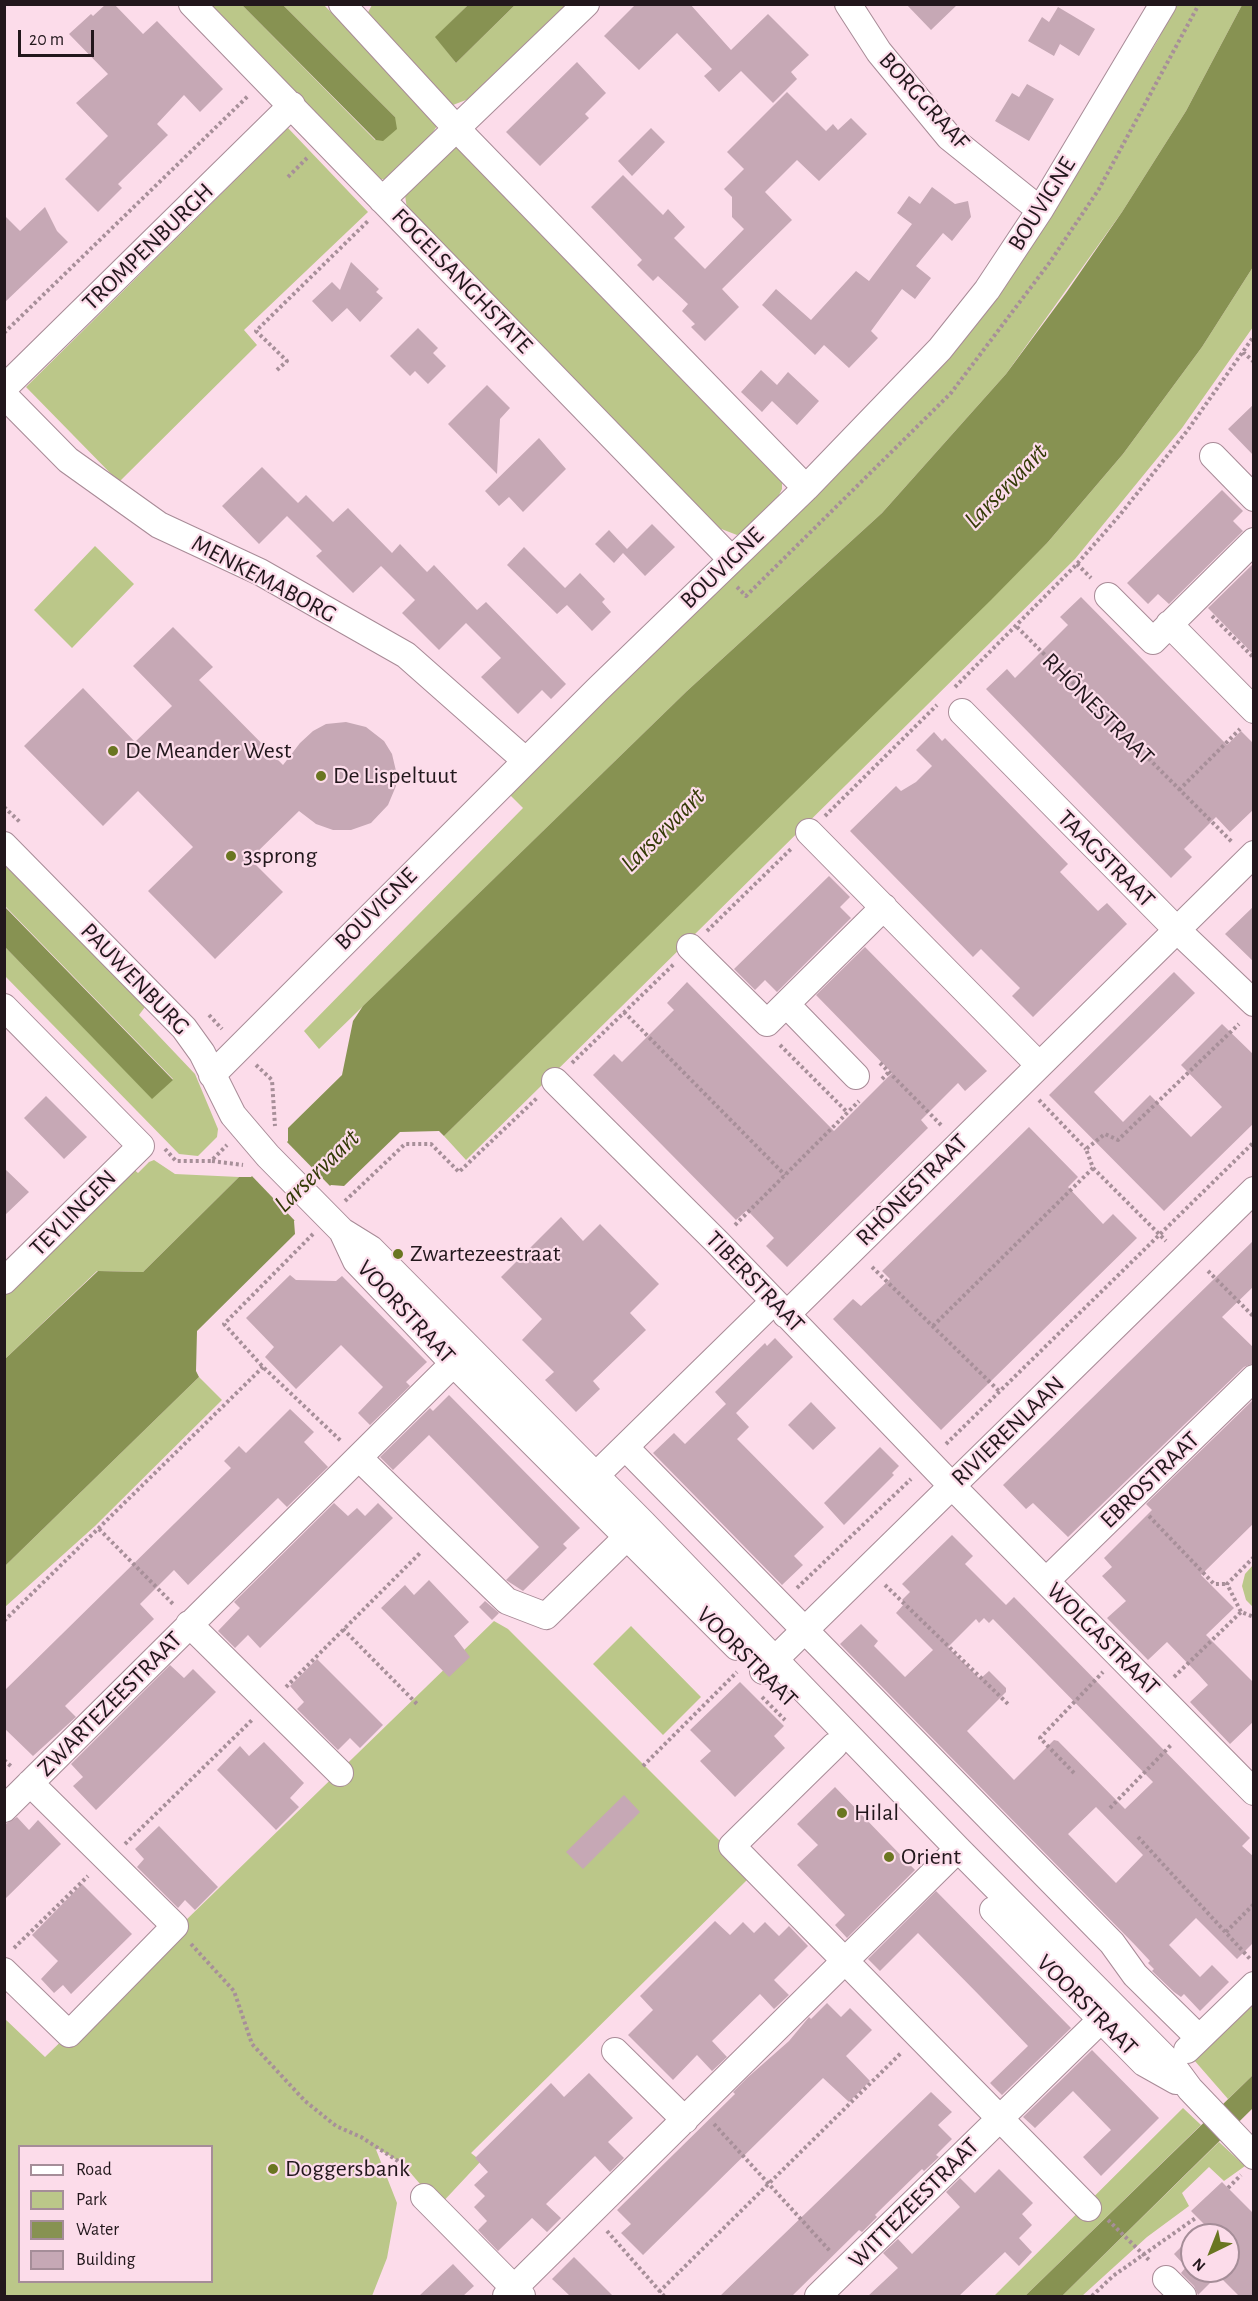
<!DOCTYPE html>
<html>
<head>
<meta charset="utf-8">
<style>
	body { margin:0 }
	#map { position:relative; width:1258px; height:2301px; overflow:hidden; background:#fcdcea; font-family:"Alegreya Sans",sans-serif }
	canvas { display:block }
	.frame { position:absolute; inset:0; border:6px solid #22171c; pointer-events:none }
	.legend { position:absolute; left:18px; top:2145px; width:195px; height:138px; box-sizing:border-box; background:#fcdcea; border:2px solid #a58d98; margin:0; padding:8px 10px; list-style:none; font-size:18px; color:#22171c }
	.legend li { display:flex; align-items:center; gap:12px; height:30px }
	.legend b { width:30px; border:2px solid #a58d98 }
	.north { position:absolute; left:1180px; top:2223px; width:60px; height:60px; box-sizing:border-box; background:#fcdcea; border:2px solid #a58d98; border-radius:50%; rotate:223deg; font-size:16px; font-weight:700; line-height:24px; text-align:center; color:#22171c }
	.north::after { content:''; display:block; margin:auto; width:21px; height:27px; background:#6a7621; clip-path:polygon(50% 0,100% 100%,50% 72%,0 100%) }
	.scale { position:absolute; left:18px; top:30px; width:76px; height:27px; box-sizing:border-box; border:3px solid #22171c; border-top:0; padding-left:8px; font-size:18px; line-height:21px; white-space:nowrap; color:#22171c; -webkit-text-stroke:4px #fcdcea; paint-order:stroke }
</style>
</head>
<body>
<div id="map">
<canvas width="1258" height="2301"></canvas>
<div class="frame"></div>
<ul class="legend">
<li><b style="height:8px;background:#fff"></b>Road</li>
<li><b style="height:16px;background:#bbc789"></b>Park</li>
<li><b style="height:16px;background:#879252"></b>Water</li>
<li><b style="height:16px;background:#c6a8b5"></b>Building</li>
</ul>
<div class="north">N</div>
<div class="scale">20 m</div>
</div>
<script>
const c = document.querySelector('canvas').getContext('2d');
c.lineJoin = 'round';
function fill(path, color) { c.fillStyle = color; c.fill(path, 'evenodd'); }
const toPath = rows => new Path2D(rows.map(r => 'M' + r).join(''));
function stroke(path, color, width, dash) { c.strokeStyle = color; c.lineWidth = width; c.lineCap = dash ? 'butt' : 'round'; c.setLineDash(dash || []); c.stroke(path); }
function write(font, color, halo, rows, align = 'center') {
  c.font = font + ' "Alegreya Sans",sans-serif'; c.lineWidth = 4.5; c.setLineDash([]); c.textBaseline = 'middle'; c.strokeStyle = halo; c.fillStyle = color; for (const [text, x, y, turn = 0] of rows) {
    c.save(); c.translate(x, y); c.rotate((+turn || 0) * Math.PI / 180); c.textAlign = isNaN(turn) ? turn : align; if (halo) c.strokeText(text, 0, 0); c.fillText(text, 0, 0); c.restore();
  }
}
const green = toPath([
	[201,5,242,5,375,140,395,117,283,5,324,5,439,123,427,141,386,179,373,180],
	[372,5,468,5,436,37,456,63,515,5,567,5,471,98,453,105,366,16],
	[1174,5,1242,5,1186,111,1122,212,1006,374,882,513,687,691,319,1049,304,1031,523,808,507,792,730,579,1056,205,1158,40],
	[288,128,368,212,244,330,257,345,119,482,26,387],
	[458,147,782,480,782,489,776,501,747,530,737,535,711,525,408,216,405,195,452,148],
	[1253,267,1253,327,1182,428,1075,559,466,1160,444,1136,1048,542,1123,454,1202,347],
	[95,546,134,584,72,648,34,610],
	[4,863,145,1007,139,1015,195,1074,218,1129,217,1137,198,1156,179,1154,5,976,5,947,152,1098,173,1079,5,906],
	[154,1160,175,1174,239,1177,143,1272,97,1271,5,1359,5,1291,131,1167,138,1173,149,1162],
	[199,1377,222,1400,95,1526,5,1607,5,1566],
	[1253,1565,1253,1607,1246,1600,1242,1586,1245,1574],
	[494,1621,508,1629,740,1861,747,1880,471,2153,481,2161,439,2206,402,2163,375,2147,397,2203,387,2258,372,2296,5,2296,4,2018,45,2057],
	[20,2146,212,2146,212,2282,20,2282],
	[631,1626,701,1697,663,1735,593,1664],
	[1253,2001,1253,2075,1228,2099,1194,2060],
	[1183,2108,1201,2125,1025,2296,994,2296],
	[1219,2142,1245,2166,1224,2181,1209,2167,1182,2193,1189,2206,1147,2237,1082,2296,1062,2296]
]);
const water = toPath([
	[242,5,283,5,395,117,397,129,383,141,376,140],
	[468,5,515,5,456,63,435,37],
	[1242,5,1253,5,1253,267,1202,347,1123,454,1048,542,991,600,444,1136,439,1131,400,1132,344,1186,331,1185,294,1221,295,1234,197,1331,196,1371,199,1377,5,1566,5,1359,98,1271,143,1272,239,1177,251,1177,288,1141,288,1128,342,1075,353,1021,363,1006,687,691,882,513,1006,374,1066,293,1122,212,1186,111],
	[4,906,173,1080,152,1099,5,947],
	[1253,2075,1253,2108,1062,2296,1025,2296]
]);
const pier = toPath([
	[285,1140,332,1188,297,1223,250,1174]
]);
const building = toPath([
	[106,4,114,4,143,34,157,21,223,89,200,112,184,95,157,124,168,135,118,184,122,188,98,212,65,179,108,136,76,103,108,74,69,34,91,14,93,16],
	[636,4,690,4,731,50,768,14,809,55,791,72,797,79,773,103,741,71,719,92,704,76,712,69,677,33,639,70,604,36],
	[906,4,958,4,931,30],
	[1058,7,1095,29,1079,56,1060,44,1054,56,1028,41,1042,17,1049,22],
	[577,62,606,93,585,114,589,118,540,166,506,132],
	[1027,84,1054,99,1029,141,995,121,1012,93,1019,97],
	[787,92,826,131,833,124,838,130,851,118,867,134,819,181,797,160,765,192,792,220,722,289,739,307,705,341,691,327,695,324,682,311,688,304,658,276,653,281,637,265,642,260,591,207,623,175,663,215,668,209,685,227,674,238,705,269,744,229,732,217,732,197,724,189,744,169,727,152],
	[651,128,665,142,632,176,618,161],
	[932,187,955,204,968,201,971,217,952,241,943,233,916,266,931,278,915,299,902,289,871,331,878,338,849,368,824,345,815,355,762,305,776,289,811,320,856,271,869,281,912,224,897,213,909,196,920,204],
	[45,207,57,231,68,242,4,303,4,215,20,231],
	[351,262,379,289,376,292,383,298,360,322,347,308,332,322,312,301,332,282,340,290],
	[418,328,438,348,433,353,446,366,428,384,415,371,410,376,390,356],
	[761,370,777,385,788,372,819,401,797,425,772,401,762,412,741,392],
	[487,385,510,408,500,419,497,474,448,424],
	[1254,404,1254,456,1228,429],
	[539,438,566,469,523,512,509,497,499,506,485,491],
	[262,467,298,503,306,495,333,522,348,508,392,553,400,544,427,572,434,565,477,610,486,602,566,684,551,699,542,690,518,714,481,677,501,658,466,623,439,650,402,613,415,600,381,566,353,593,316,556,322,551,287,516,259,544,222,506],
	[1222,490,1243,511,1233,521,1243,531,1169,604,1158,594,1148,604,1127,583],
	[652,524,675,547,645,576,623,553,614,563,595,544,609,530,627,549],
	[524,547,565,588,580,573,605,599,602,602,611,612,592,631,567,605,557,614,507,565],
	[1254,563,1254,655,1208,608],
	[1081,597,1227,745,1241,731,1254,744,1254,809,1230,832,1216,817,1184,849,1192,857,1171,878,986,689,1007,669,1015,678,1068,625,1060,617],
	[173,627,213,667,199,680,283,765,300,743,313,731,326,724,346,722,366,727,384,741,392,754,396,771,396,786,388,805,371,823,351,830,333,830,316,824,299,811,250,859,283,892,215,959,148,891,193,847,138,791,103,826,24,746,83,688,135,742,172,706,133,666],
	[934,732,942,741,945,738,1068,864,1060,872,1098,911,1107,903,1127,924,1033,1017,1012,996,1020,988,981,949,973,957,850,831,896,786,901,791,916,782,932,766,916,750],
	[829,876,850,897,840,907,851,918,777,992,765,980,755,990,734,969],
	[1254,906,1254,962,1225,934],
	[865,947,987,1071,965,1091,958,1083,921,1120,928,1128,787,1267,766,1246,774,1238,747,1210,736,1220,593,1075,614,1054,622,1062,674,1010,667,1003,687,982,834,1131,892,1073,816,995],
	[1174,972,1195,993,1094,1092,1123,1122,1150,1095,1191,1137,1222,1107,1181,1065,1222,1024,1254,1055,1254,1123,1164,1211,1049,1095],
	[46,1096,87,1137,64,1159,24,1118],
	[1029,1127,1078,1177,1068,1187,1103,1224,1113,1214,1137,1238,941,1430,833,1319,853,1299,861,1306,890,1279,882,1271],
	[4,1168,29,1192,4,1216],
	[561,1217,583,1241,600,1224,659,1284,630,1313,646,1330,593,1381,600,1389,576,1412,545,1380,554,1372,522,1340,542,1319,501,1277],
	[1254,1240,1254,1286,1222,1317,1254,1348,1254,1363,1244,1367,1068,1537,1033,1503,1026,1509,1003,1485],
	[290,1275,296,1280,336,1281,342,1276,427,1362,406,1382,410,1386,370,1425,358,1413,383,1387,341,1345,296,1389,265,1357,274,1347,246,1318],
	[775,1338,793,1357,736,1413,749,1427,737,1439,824,1527,794,1556,803,1565,782,1585,653,1453,674,1433,685,1444,726,1404,715,1392,765,1343,767,1346],
	[449,1395,580,1528,563,1544,567,1548,523,1591,506,1580,539,1547,429,1435,393,1470,380,1457,430,1408,433,1411],
	[1254,1399,1254,1523,1201,1575,1234,1608,1206,1635,1254,1683,1254,1721,1230,1744,1190,1702,1208,1685,1199,1675,1167,1642,1148,1660,1107,1618,1126,1601,1102,1576,1112,1567,1104,1558,1152,1510,1146,1504],
	[811,1402,836,1428,813,1450,788,1425],
	[290,1409,314,1432,304,1442,328,1467,287,1507,278,1498,188,1585,174,1570,140,1604,154,1619,65,1706,76,1717,33,1756,4,1728,4,1691,231,1468,224,1461,239,1446,246,1453],
	[880,1447,899,1466,892,1473,894,1475,844,1525,824,1503],
	[334,1503,348,1516,357,1508,365,1516,378,1503,393,1518,260,1648,248,1635,235,1648,218,1631,240,1608,234,1602],
	[952,1535,973,1556,965,1564,1006,1605,1014,1597,1250,1838,1242,1846,1254,1857,1254,1942,1237,1959,1196,1918,1169,1945,1200,1977,1212,1965,1229,1982,1200,2011,1184,1994,1181,1997,1174,1992,1152,1971,1154,1969,1148,1963,1150,1961,1135,1945,840,1644,861,1624,878,1641,874,1646,905,1677,933,1650,896,1613,905,1603,902,1600,910,1592,902,1584],
	[984,1618,989,1623,993,1619,1153,1782,1125,1809,1058,1741,1054,1740,1014,1780,967,1731,1006,1692,1006,1688,989,1671,980,1679,948,1647,976,1619,979,1623],
	[1096,1807,1143,1855,1116,1883,1068,1834],
	[429,1580,469,1622,454,1636,470,1657,449,1677,381,1608,405,1585,414,1595],
	[485,1601,499,1613,492,1620,479,1607],
	[317,1659,383,1725,360,1748,350,1738,338,1750,297,1709,304,1702,290,1686],
	[170,1665,184,1678,193,1669,216,1692,96,1810,73,1786,83,1777,71,1764],
	[740,1682,784,1726,774,1736,785,1748,735,1797,700,1761,711,1751,690,1730],
	[264,1742,304,1783,290,1798,299,1807,276,1830,217,1770,240,1746,249,1756],
	[835,1787,915,1870,847,1938,835,1925,845,1915,797,1865,818,1845,797,1824],
	[624,1795,640,1812,583,1869,566,1852],
	[17,1817,29,1830,38,1820,61,1844,4,1900,4,1825],
	[159,1826,218,1887,195,1910,185,1900,178,1908,137,1867,144,1859,135,1849],
	[82,1884,132,1934,71,1994,63,1985,54,1993,41,1979,58,1961,32,1935],
	[936,1891,1071,2028,1002,2095,990,2083,1028,2046,980,1996,918,1933,880,1971,868,1959],
	[715,1921,730,1935,743,1922,754,1933,765,1922,779,1936,789,1926,808,1946,774,1980,789,1995,774,2009,760,1994,712,2041,727,2057,712,2071,697,2055,673,2080,628,2035,653,2010,640,1996],
	[827,2003,841,2017,850,2008,872,2030,846,2056,870,2081,849,2102,823,2078,643,2255,621,2233,631,2224,617,2210,735,2094,733,2092,747,2078,789,2041,809,2017,811,2019],
	[1092,2050,1159,2118,1101,2176,1083,2157,1111,2130,1073,2091,1035,2128,1023,2117],
	[589,2073,633,2118,608,2142,624,2158,610,2172,595,2156,546,2204,561,2218,547,2232,532,2218,498,2251,478,2230,487,2221,474,2207,485,2196,474,2185,488,2172,475,2158,551,2083,564,2097],
	[931,2092,952,2112,938,2125,952,2139,936,2155,939,2157,924,2171,922,2169,875,2215,877,2217,862,2232,859,2230,792,2296,720,2296],
	[999,2169,1033,2203,1022,2214,1032,2225,1019,2238,1032,2252,1019,2266,1005,2252,959,2296,868,2296,898,2268,883,2253,898,2239,912,2254,960,2207,946,2192,960,2178,975,2193],
	[1222,2182,1254,2214,1254,2296,1239,2296,1218,2275,1198,2295,1194,2286,1181,2273,1186,2267,1174,2254,1192,2236,1192,2271,1228,2271,1228,2235,1193,2235,1204,2224,1191,2211],
	[574,2257,613,2296,570,2296,552,2279],
	[453,2264,474,2286,463,2296,419,2296]
]);
const path = toPath([
	[288,177,307,158],
	[4,333,248,96],
	[1243,352,1254,362],
	[277,370,287,361,256,331,369,220],
	[1077,564,1091,578],
	[737,587,746,596,951,393,1050,262,1099,189,1199,4],
	[1212,616,1254,658],
	[1017,627,1232,842],
	[955,687,1077,564,1119,516,1187,431,1254,336],
	[1179,790,1240,729],
	[4,807,21,823],
	[825,816,937,705],
	[707,931,792,848],
	[624,1012,785,1175],
	[209,1015,222,1029],
	[780,1045,847,1112],
	[572,1063,674,964],
	[880,1063,942,1126],
	[256,1065,272,1080,275,1126],
	[882,1079,889,1072],
	[1039,1100,1086,1149],
	[165,1149,176,1161,211,1161,227,1145],
	[212,1161,243,1165],
	[1093,1168,1166,1241],
	[345,1201,405,1144,431,1144,459,1172,537,1098],
	[735,1225,859,1101],
	[313,1234,224,1324,263,1367,341,1441],
	[872,1267,1000,1392],
	[1208,1271,1254,1317],
	[933,1326,1093,1168,1086,1149,1105,1134,1118,1140,1239,1024],
	[946,1444,1254,1142],
	[1149,1516,1214,1584,1227,1584],
	[99,1529,174,1605],
	[1254,1557,1227,1584,1241,1612,1254,1617],
	[885,1585,1009,1705],
	[797,1588,911,1479],
	[4,1621,263,1367],
	[343,1629,418,1705],
	[1174,1677,1241,1612],
	[286,1687,421,1552],
	[762,1697,785,1720],
	[4,1760,13,1768],
	[643,1766,737,1672],
	[1074,1773,1040,1738,1103,1672],
	[1110,1808,1172,1744],
	[1138,1837,1251,1960],
	[125,1844,253,1719],
	[1226,1932,1254,1904],
	[191,1944,234,1991,252,2044,305,2101,336,2126,361,2137,398,2161,409,2177],
	[14,1948,88,1876],
	[714,2124,830,2251],
	[1228,2188,1241,2175],
	[1108,2220,1149,2260],
	[607,2231,664,2296],
	[659,2292,901,2053],
	[1092,2296,1113,2276,1197,2217]
]);
const street = toPath([
	[192,4,731,559],
	[342,4,456,128,806,488],
	[848,4,879,52,949,137,1040,210],
	[382,200,586,4],
	[4,388,292,105],
	[4,395,68,460,159,525,260,572,406,655,526,761],
	[1213,456,1254,498],
	[1108,596,1153,641,1254,541],
	[1169,624,1254,710],
	[962,712,1176,929,1254,1003],
	[809,832,1039,1065],
	[4,845,184,1028,202,1053,233,1115,268,1156,342,1231,371,1249,643,1523,958,1849,1173,2066,1190,2089,1254,2156],
	[690,947,767,1023,884,907],
	[786,1004,856,1076],
	[4,1007,141,1146,4,1281],
	[212,1075,597,690,806,488,940,349,987,290,1040,210,1163,4],
	[555,1081,718,1243,952,1486,1254,1792],
	[342,1231,356,1261,454,1364,737,1647],
	[786,1315,1254,854],
	[625,1447,1112,1943,1135,1975,1198,2037],
	[359,1458,507,1601,546,1616,627,1537],
	[583,1488,773,1302],
	[1046,1581,1254,1378],
	[189,1624,340,1773],
	[763,1671,1254,1190],
	[834,1746,732,1846,1088,2208],
	[4,1809,466,1351],
	[993,1910,1144,2063,1176,2081],
	[4,1971,69,2034,175,1926,30,1783],
	[1187,2050,1254,1985],
	[615,2051,685,2120],
	[424,2197,522,2296],
	[1166,2279,1183,2296],
	[506,2296,958,1849],
	[818,2296,1112,2009]
]);
const markers = [
	[113,751,6,"#6a7621"],
	[321,776,6,"#6a7621"],
	[231,856,6,"#6a7621"],
	[398,1254,6,"#6a7621"],
	[842,1813,6,"#6a7621"],
	[889,1857,6,"#6a7621"],
	[273,2169,6,"#6a7621"]
];
const streetNames = [
	["BORGGRAAF",924,101,48],
	["BOUVIGNE",1042,204,-58],
	["TROMPENBURGH",148,247,-44],
	["FOGELSANGHSTATE",462,281,46],
	["BOUVIGNE",722,568,-44],
	["MENKEMABORG",264,579,28],
	["RHÔNESTRAAT",1098,709,45],
	["TAAGSTRAAT",1106,859,45],
	["BOUVIGNE",376,909,-45],
	["PAUWENBURG",135,979,46],
	["RHÔNESTRAAT",912,1190,-45],
	["TEYLINGEN",73,1213,-45],
	["TIBERSTRAAT",755,1282,46],
	["VOORSTRAAT",406,1312,47],
	["RIVIERENLAAN",1008,1431,-44],
	["EBROSTRAAT",1150,1480,-44],
	["WOLGASTRAAT",1103,1639,45],
	["VOORSTRAAT",747,1657,45],
	["ZWARTEZEESTRAAT",110,1704,-45],
	["VOORSTRAAT",1087,2005,45],
	["WITTEZEESTRAAT",914,2203,-45]
];
const poiNames = [
	["De Meander West",125,751],
	["De Lispeltuut",333,776],
	["3sprong",243,856],
	["Zwartezeestraat",410,1254],
	["Hilal",854,1813],
	["Orient",901,1857],
	["Doggersbank",285,2169]
];
const waterNames = [
	["Larservaart",1006,486,-46],
	["Larservaart",663,830,-45],
	["Larservaart",317,1171,-44]
];
fill(green, '#bbc789');
fill(water, '#879252');
fill(pier, '#fcdcea');
fill(building, '#c6a8b5');
stroke(street, '#a88b97', 28);
stroke(path, '#a78f99', 4, [3, 3]);
stroke(street, '#fff', 26);
for (const [x, y, r, color] of markers) { const dot = new Path2D(); dot.arc(x, y, r, 0, 2 * Math.PI); c.fillStyle = color; c.fill(dot); stroke(dot, '#fcdcea', 2); }
write('24px', '#22171c', '#fcdcea', streetNames);
write('24px', '#22171c', '#fcdcea', poiNames, 'left');
write('italic 26px', '#343a07', '#fcdcea', waterNames);
</script>
</body>
</html>
